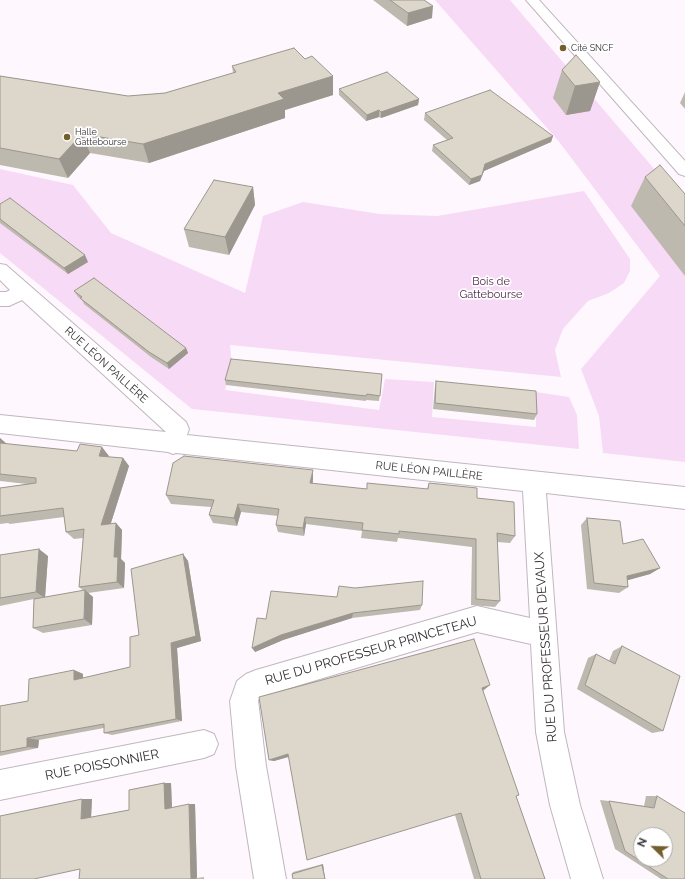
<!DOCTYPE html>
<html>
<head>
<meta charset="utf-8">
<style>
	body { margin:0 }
	#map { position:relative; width:685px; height:879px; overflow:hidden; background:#fef8fe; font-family:Raleway,sans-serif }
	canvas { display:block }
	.north { position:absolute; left:633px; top:827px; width:40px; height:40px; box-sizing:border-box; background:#fff; border:1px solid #aeacae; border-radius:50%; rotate:293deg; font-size:11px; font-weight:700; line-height:16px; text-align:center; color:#343034 }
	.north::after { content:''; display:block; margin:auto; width:14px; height:18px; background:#725f2d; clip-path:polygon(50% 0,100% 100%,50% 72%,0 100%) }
</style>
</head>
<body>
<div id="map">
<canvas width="685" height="879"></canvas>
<div class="north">N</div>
</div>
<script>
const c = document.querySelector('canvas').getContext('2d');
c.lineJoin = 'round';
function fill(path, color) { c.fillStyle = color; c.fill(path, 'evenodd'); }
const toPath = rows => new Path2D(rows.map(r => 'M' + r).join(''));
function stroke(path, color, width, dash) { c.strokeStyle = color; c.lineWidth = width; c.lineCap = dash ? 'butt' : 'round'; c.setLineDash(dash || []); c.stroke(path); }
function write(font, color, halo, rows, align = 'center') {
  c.font = font + ' Raleway,sans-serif'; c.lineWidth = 3.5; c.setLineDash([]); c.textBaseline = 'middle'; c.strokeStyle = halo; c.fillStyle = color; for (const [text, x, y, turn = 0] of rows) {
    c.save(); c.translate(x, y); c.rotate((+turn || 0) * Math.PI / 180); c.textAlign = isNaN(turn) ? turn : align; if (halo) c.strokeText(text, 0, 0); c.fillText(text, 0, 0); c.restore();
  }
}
const green = toPath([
	[435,0,510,0,685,205,685,462,603,453,599,416,581,369,660,276,560,143],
	[0,169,73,185,111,233,245,293,263,216,303,202,380,214,437,216,584,191,630,259,630,271,624,283,609,293,588,301,563,329,555,350,561,377,230,345,232,365,225,390,379,410,385,379,434,382,432,417,536,427,536,392,569,397,577,415,579,449,192,409,0,253]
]);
const minor = toPath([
	[0,264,6,265,186,422,189,429,187,435,685,487,685,509,546,493,564,732,580,805,603,879,571,879,550,805,536,732,531,644,477,632,263,696,258,700,266,766,286,879,254,879,236,766,230,701,237,681,246,674,256,670,477,606,530,618,523,491,176,453,173,454,168,452,0,433,0,415,166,432,22,300,9,306,0,306,0,292,6,292,10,290,0,280,0,264],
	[204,730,214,734,218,744,214,754,204,758,0,800,0,770,204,730]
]);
const major = toPath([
	[526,0,539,0,685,161,685,176,679,174,526,0]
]);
const wall = toPath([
	[373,0,424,0,432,18,407,26],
	[305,59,333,76,333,95,285,110,285,118,149,163,90,153,68,178,0,165,0,76,128,96,165,93,233,73,232,66],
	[562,70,600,82,590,111,566,115,553,98],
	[339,89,419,99,418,105,381,118,379,117,366,121,339,95],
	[685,92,685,109,680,103],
	[425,113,553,136,551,142,484,171,480,181,469,185,432,151,433,145,447,140,424,120],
	[645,177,685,194,685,276,631,206],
	[253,187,255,205,229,255,189,247,184,229],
	[0,204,88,262,68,274,0,223],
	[74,291,186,348,188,353,169,369,151,357,84,304,82,300,78,297],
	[382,374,379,401,366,400,366,401,226,385,225,380],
	[436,381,537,414,534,420,433,409,435,387],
	[0,438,6,444,109,456,108,457,123,458,129,466,111,523,116,523,122,530,121,559,125,563,124,588,88,593,93,597,92,625,43,633,33,628,34,599,0,606,0,555,48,556,45,597,84,591,79,587,83,538,74,539,66,532,64,517,10,524,8,523,0,524,0,488,27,484,0,481],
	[313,479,313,484,367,489,427,489,429,483,477,498,515,536,510,543,497,542,500,601,495,607,471,605,472,547,398,538,397,542,361,538,362,531,306,524,304,536,278,532,276,525,278,516,241,512,237,526,213,523,209,515,211,507,171,504,166,495],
	[587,518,623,544,660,568,650,574,627,580,628,587,619,593,587,589,581,525],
	[183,554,188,561,201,641,177,648,182,721,112,735,104,733,104,728,39,740,38,748,0,756,0,706,28,701,74,670,83,674,83,678,130,667,139,635],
	[422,605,420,610,352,618,283,640,255,652,266,619],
	[622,646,663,731,652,733,577,689,588,658,596,654,609,661,613,651],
	[490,685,483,691,516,796,545,879,474,879,455,815,289,757,274,761,269,760],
	[171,783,172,808,195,804,197,878,204,877,204,879,79,879,92,799,91,817,129,810],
	[646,796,657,796,685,879,661,879,615,849,600,800,609,801,644,806],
	[323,864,325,879,293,879,292,874,293,872]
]);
const shadedWall = toPath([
	[433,6,432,18,407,26,408,13],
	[333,76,333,95,285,110,285,118,149,163,143,144,278,93],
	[600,82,590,111,566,115,575,86],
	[419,99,418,105,381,118,381,112],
	[379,110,379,117,366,121,367,115],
	[82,134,90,153,68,178,59,159],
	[553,136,551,142,484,171,480,181,469,185,471,179,485,164],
	[253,187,255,205,229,255,225,237],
	[85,255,88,262,68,274,64,268],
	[186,348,188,353,169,369,167,363],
	[0,438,7,444,0,448],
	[102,447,109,456,105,465,99,456],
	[123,458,129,466,108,532,101,525],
	[313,470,313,479,311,492,310,483],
	[238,504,241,512,237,526,234,518],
	[305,517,306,524,304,536,303,528],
	[116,523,122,530,121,559,125,563,124,588,117,582,114,557],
	[39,549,48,556,45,598,36,592],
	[183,554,188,561,201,641,177,648,182,721,176,719,171,643],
	[660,568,650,574,618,583,627,576],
	[85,590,93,597,92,625,84,619],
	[353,613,352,618,283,640,255,652,252,648,281,635],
	[74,670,83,674,83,684,74,680],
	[490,685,482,691,482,688],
	[27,738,39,740,38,748,27,747],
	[288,754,291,756,274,761,269,760],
	[164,783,171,783,172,809,165,809],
	[82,799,92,799,91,818,81,819],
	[189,804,195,804,197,878,195,879,191,879],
	[323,864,325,879,322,865]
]);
const building = toPath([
	[390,0,424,0,433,6,408,13,390,0],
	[294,48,305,59,312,56,333,76,278,93,284,99,143,144,82,134,59,159,0,148,0,76,128,96,165,93,236,72,232,66,294,48],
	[576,55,600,82,575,86,562,70,576,55],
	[387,72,419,99,381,112,379,110,367,115,339,89,387,72],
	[490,90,553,136,485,164,482,175,471,179,433,145,453,138,425,113,490,90],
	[660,165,685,194,685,226,645,177,660,165],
	[214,180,253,187,225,237,184,229,214,180],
	[10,198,85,255,64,268,0,219,0,204,10,198],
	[94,278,186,348,167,363,149,352,80,298,82,297,74,291,94,278],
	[231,359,382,374,380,396,367,394,366,396,225,380,231,359],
	[436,381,536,391,537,414,435,403,436,381],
	[0,443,77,451,80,444,102,447,99,456,123,458,101,525,116,523,114,557,118,557,117,582,79,587,84,529,66,532,63,508,0,516,0,488,36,483,36,478,0,474,0,443],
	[184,456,313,470,310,483,367,489,367,483,428,489,429,483,477,488,477,498,514,502,515,536,497,533,500,601,476,599,476,539,399,531,399,534,362,530,363,523,305,517,303,528,276,525,279,509,238,504,234,518,209,515,214,500,166,495,173,463,184,456],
	[587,518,620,521,623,544,643,539,660,568,627,576,628,587,594,583,587,518],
	[39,549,36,592,0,598,0,555,39,549],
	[183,554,196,636,171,643,176,719,104,733,104,724,27,738,27,747,0,752,0,706,28,701,29,679,74,670,74,680,130,667,130,637,139,635,131,569,183,554],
	[423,581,422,605,353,613,281,635,252,648,257,618,266,619,271,591,337,597,339,586,355,588,423,581],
	[85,590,84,619,33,628,34,599,85,590],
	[474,639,490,685,482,688,519,795,516,796,545,879,481,879,461,813,307,860,288,754,269,760,259,697,474,639],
	[622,646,680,676,663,731,585,685,596,654,615,664,622,646],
	[164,783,165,809,189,804,191,879,79,879,80,869,34,879,0,879,0,816,82,799,81,819,129,810,129,790,164,783],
	[657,796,685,813,685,879,668,879,625,851,609,801,654,808,657,796],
	[641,835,665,835,665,859,641,859,641,835],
	[322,865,325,879,293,879,292,874,322,865]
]);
const markers = [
	[563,48,4,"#725f2d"],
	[67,137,4,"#725f2d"]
];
const farPoinames = [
	["Cité SNCF",571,48],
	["Halle",75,132],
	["Gattebourse",75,142]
];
const parkNames = [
	["Bois de",491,282],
	["Gattebourse",491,295]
];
const streetNames = [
	["RUE LÉON PAILLÈRE",106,365,42],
	["RUE LÉON PAILLÈRE",429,471,6]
];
const nearStreetnames = [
	["RUE DU PROFESSEUR DEVAUX",546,647,-94],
	["RUE DU PROFESSEUR PRINCETEAU",371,651,-16],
	["RUE POISSONNIER",102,765,-11]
];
fill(green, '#f7daf6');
stroke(minor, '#c0b6bf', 2);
stroke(major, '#c0b6bf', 2);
fill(minor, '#fff');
fill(major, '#fff');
fill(wall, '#beb9af');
fill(shadedWall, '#9b968e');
fill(building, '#ddd7cb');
stroke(building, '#9b968e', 1);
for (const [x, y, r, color] of markers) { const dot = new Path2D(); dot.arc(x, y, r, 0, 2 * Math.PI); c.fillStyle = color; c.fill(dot); stroke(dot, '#fff', 1.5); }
write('9px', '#343034', '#fff', farPoinames, 'left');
write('11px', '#4f294f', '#fff', parkNames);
write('11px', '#343034', '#fff', streetNames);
write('13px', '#343034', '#fff', nearStreetnames);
</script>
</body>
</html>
